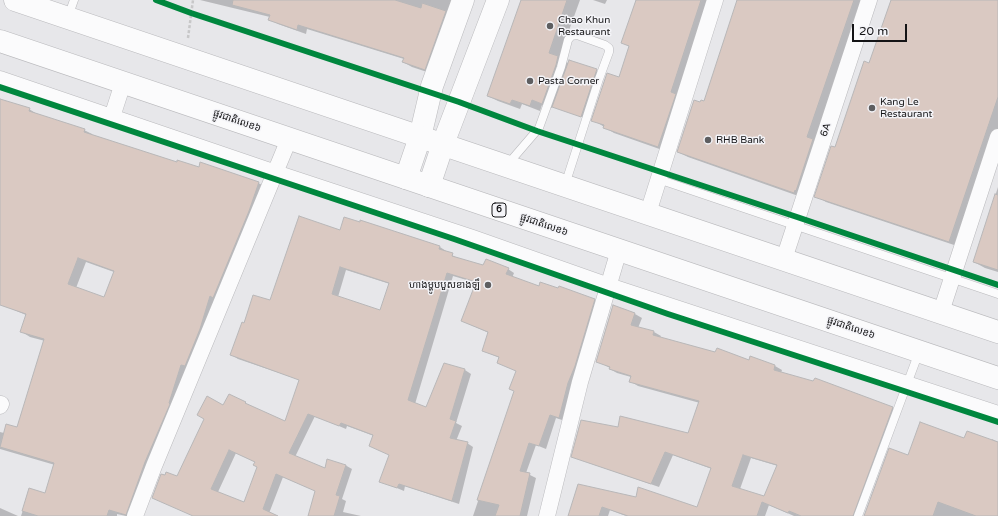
<!DOCTYPE html>
<html>
<head>
<meta charset="utf-8">
<style>
	body { margin:0 }
	#map { position:relative; width:998px; height:516px; overflow:hidden; background:#e7e7ea; font-family:"Varela Round",sans-serif }
	canvas { display:block }
	.scale { position:absolute; left:852px; top:24px; width:55px; height:18px; box-sizing:border-box; border:2px solid #141416; border-top:0; padding-left:5px; font-size:12px; line-height:14px; white-space:nowrap; color:#141416; -webkit-text-stroke:3px #f4f4f8; paint-order:stroke }
</style>
</head>
<body>
<div id="map">
<canvas width="998" height="516"></canvas>
<div class="scale">20 m</div>
</div>
<script>
const c = document.querySelector('canvas').getContext('2d');
c.lineJoin = 'round';
function fill(path, color) { c.fillStyle = color; c.fill(path, 'evenodd'); }
const toPath = rows => new Path2D(rows.map(r => 'M' + r).join(''));
function stroke(path, color, width, dash) { c.strokeStyle = color; c.lineWidth = width; c.lineCap = dash ? 'butt' : 'round'; c.setLineDash(dash || []); c.stroke(path); }
function write(font, color, halo, rows, align = 'center') {
  c.font = font + ' "Varela Round","Noto Sans Khmer",sans-serif'; c.lineWidth = 3; c.setLineDash([]); c.textBaseline = 'middle'; c.strokeStyle = halo; c.fillStyle = color; for (const [text, x, y, turn = 0] of rows) {
    c.save(); c.translate(x, y); c.rotate((+turn || 0) * Math.PI / 180); c.textAlign = isNaN(turn) ? turn : align; if (halo) c.strokeText(text, 0, 0); c.fillText(text, 0, 0); c.restore();
  }
}
const shadow = toPath([
	[200,0,459,0,433,74,412,67,403,62,404,59,307,29,306,34,278,24,269,19,270,17],
	[522,0,580,0,559,58,568,63,599,72,584,118,552,106,552,108,542,105,540,111,522,104,520,109,498,101,488,96],
	[593,0,607,0,605,4],
	[636,0,712,0,668,152,614,133,593,120,620,78,630,47,623,43],
	[738,0,865,0,804,198,688,157,678,152,701,103,705,102],
	[892,0,998,0,998,133,960,247,826,202,816,196,870,64],
	[0,100,29,109,37,114,84,130,92,134,92,135,177,163,258,183,267,187,135,516,126,516,117,514,117,516,21,516,30,489,46,494,55,465,0,449,0,432,4,433,17,428,45,341,30,337,22,332,26,315,0,304],
	[86,262,114,272,104,299,76,288],
	[998,187,998,272,985,268,974,262],
	[361,221,440,247,446,251,445,252,458,258,484,266,508,269,514,273,512,278,540,287,594,300,601,303,565,421,556,418,546,449,536,445,526,473,536,478,527,516,473,516,515,391,517,371,498,363,500,358,483,351,489,333,462,321,477,283,453,276,415,404,426,408,465,370,471,374,456,423,462,426,456,441,467,443,473,447,459,504,405,486,404,491,380,481,390,455,374,436,347,426,346,429,315,416,295,457,325,469,345,465,352,469,342,499,346,501,343,512,361,516,309,516,316,491,283,477,268,516,194,516,178,477,245,403,285,423,300,380,238,359,232,355,245,324,271,301,340,232,360,223],
	[346,270,390,284,381,311,338,297],
	[236,453,256,462,259,466,245,503,218,492],
	[613,306,635,314,642,318,638,328,654,332,661,336,660,338,750,361,751,358,775,366,782,370,781,373,892,408,899,412,861,516,794,516,769,505,765,516,626,516,610,510,608,516,569,516,578,485,636,499,698,508,712,469,673,455,659,487,589,463,582,459,618,429,688,434,700,403,638,386,630,381,631,377,617,373,610,369,610,368,597,361],
	[751,458,778,466,764,498,740,489],
	[992,439,998,442,998,516,865,516,908,456,964,440,992,441],
	[0,508,18,516,0,516]
]);
const building = toPath([
	[233,0,395,0,421,8,422,3,446,11,425,70,402,62,404,58,298,25,297,30,268,20,270,15,232,5,233,0],
	[521,0,567,0,549,53,558,56,556,65,542,104,532,100,530,106,512,100,510,104,487,96,521,0],
	[636,0,701,0,671,92,676,94,658,147,603,128,604,125,591,121,607,73,619,77,629,46,621,43,636,0],
	[737,0,854,0,807,137,813,139,796,191,795,190,794,193,677,152,694,100,700,102,701,100,704,101,737,0],
	[891,0,998,0,998,97,949,242,814,197,831,146,835,147,864,61,869,63,891,0],
	[569,60,597,69,581,117,552,107,569,60],
	[0,99,30,108,29,111,85,129,84,132,177,162,177,160,199,167,200,162,259,182,249,211,213,298,210,296,200,329,185,366,181,365,169,403,170,404,145,462,126,515,109,510,107,516,38,516,22,511,29,488,45,493,54,463,0,447,6,424,17,427,44,339,20,332,26,314,0,305,0,99],
	[78,258,114,271,104,297,68,284,78,258],
	[995,194,998,195,998,270,973,262,995,194],
	[299,216,340,230,344,217,360,222,360,220,440,246,439,249,453,253,452,256,483,265,486,259,509,268,506,274,539,286,540,282,558,288,559,286,595,299,575,366,568,383,559,418,550,415,539,446,529,443,520,471,530,473,520,516,495,516,499,505,477,500,514,391,509,389,516,371,497,363,499,357,482,351,488,332,461,321,476,282,447,273,408,400,426,407,444,363,465,369,450,419,456,421,450,438,468,442,452,501,399,484,397,488,379,482,389,455,369,446,373,435,341,423,339,426,308,414,289,453,325,468,327,459,346,465,336,495,340,496,334,516,308,516,315,491,276,474,263,509,278,516,193,516,152,498,161,474,165,475,166,472,177,476,204,419,197,415,207,396,223,405,229,394,246,402,245,403,285,421,299,380,230,355,242,322,244,323,253,295,270,300,299,216],
	[340,267,389,283,380,310,332,294,340,267],
	[229,450,255,462,253,465,257,467,244,502,211,489,229,450],
	[613,305,635,313,631,325,654,331,653,335,715,352,717,348,749,360,750,356,775,365,774,370,813,381,815,378,893,407,853,516,801,516,789,511,788,513,762,502,757,516,628,516,602,507,599,516,568,516,578,484,636,497,638,487,697,507,711,468,665,452,651,484,571,457,581,420,618,427,620,416,688,433,699,401,629,382,631,376,609,369,610,367,596,362,613,305],
	[743,455,777,465,764,496,732,486,743,455],
	[920,422,964,438,967,431,998,442,998,516,976,516,938,502,933,516,864,516,889,448,908,455,920,422]
]);
const path = toPath([
	[188,38,193,0]
]);
const service = toPath([
	[68,17,74,0],
	[508,164,539,128,561,67,568,40,571,36,577,35,605,45,609,48,609,52,599,79,565,185],
	[658,179,998,294],
	[858,516,919,352]
]);
const minor = toPath([
	[0,79,276,173,473,238,609,286,998,414],
	[112,117,123,83],
	[648,213,715,0],
	[784,259,869,0],
	[941,312,998,137],
	[0,406,1,404],
	[135,516,154,466,289,139],
	[547,516,580,382,619,250]
]);
const secondary = toPath([
	[406,178,420,137,432,86,463,0],
	[429,186,443,144,498,0]
]);
const primary = toPath([
	[15,0,998,332],
	[0,41,998,378]
]);
const cycleway = toPath([
	[156,0,191,13,459,102,537,131,797,217,998,285],
	[0,87,454,239,668,314,904,391,998,422]
]);
const markers = [
	[550,26,4,"#5e5e60"],
	[530,81,4,"#5e5e60"],
	[872,108,4,"#5e5e60"],
	[708,140,4,"#5e5e60"],
	[488,285,4,"#5e5e60"]
];
const shields = [
	[499,210,14]
];
const shieldNames = [
	["6",499,210]
];
const poiNames = [
	["Chao Khun",558,20],
	["Restaurant",558,32],
	["Pasta Corner",538,81],
	["Kang Le",880,102],
	["Restaurant",880,114],
	["RHB Bank",716,140],
	["ហាងម្ហូបបួសខាងឡឹ",480,285,"right"]
];
const streetNames = [
	["ផ្លូវជាតិលេខ៦",237,121,19],
	["6A",826,130,-72],
	["ផ្លូវជាតិលេខ៦",544,225,19],
	["ផ្លូវជាតិលេខ៦",851,328,19]
];
fill(shadow, '#0003');
fill(building, '#dac9c2');
stroke(building, '#b8b7b8', 1);
stroke(service, '#bababd', 9);
stroke(minor, '#bababd', 17);
stroke(secondary, '#bababd', 23);
stroke(primary, '#bababd', 23);
stroke(path, '#c7c7c8', 2.5, [3, 2]);
stroke(service, '#fbfbfc', 8);
stroke(minor, '#fbfbfc', 16);
stroke(secondary, '#fbfbfc', 22);
stroke(primary, '#fbfbfc', 22);
stroke(cycleway, '#00873e', 6);
for (const [x, y, r, color] of markers) { const dot = new Path2D(); dot.arc(x, y, r, 0, 2 * Math.PI); c.fillStyle = color; c.fill(dot); stroke(dot, '#f4f4f8', 1.5); }
for (const [x, y, w] of shields) { const box = new Path2D(); box.roundRect(x - w / 2, y - 7, w, 14, 3); c.fillStyle = '#f4f4f8'; c.fill(box); stroke(box, '#141416', 1); }
write('bold 9px', '#141416', null, shieldNames);
write('10px', '#141416', '#f4f4f8', poiNames, 'left');
write('10px', '#141416', '#f4f4f8', streetNames);
</script>
</body>
</html>
